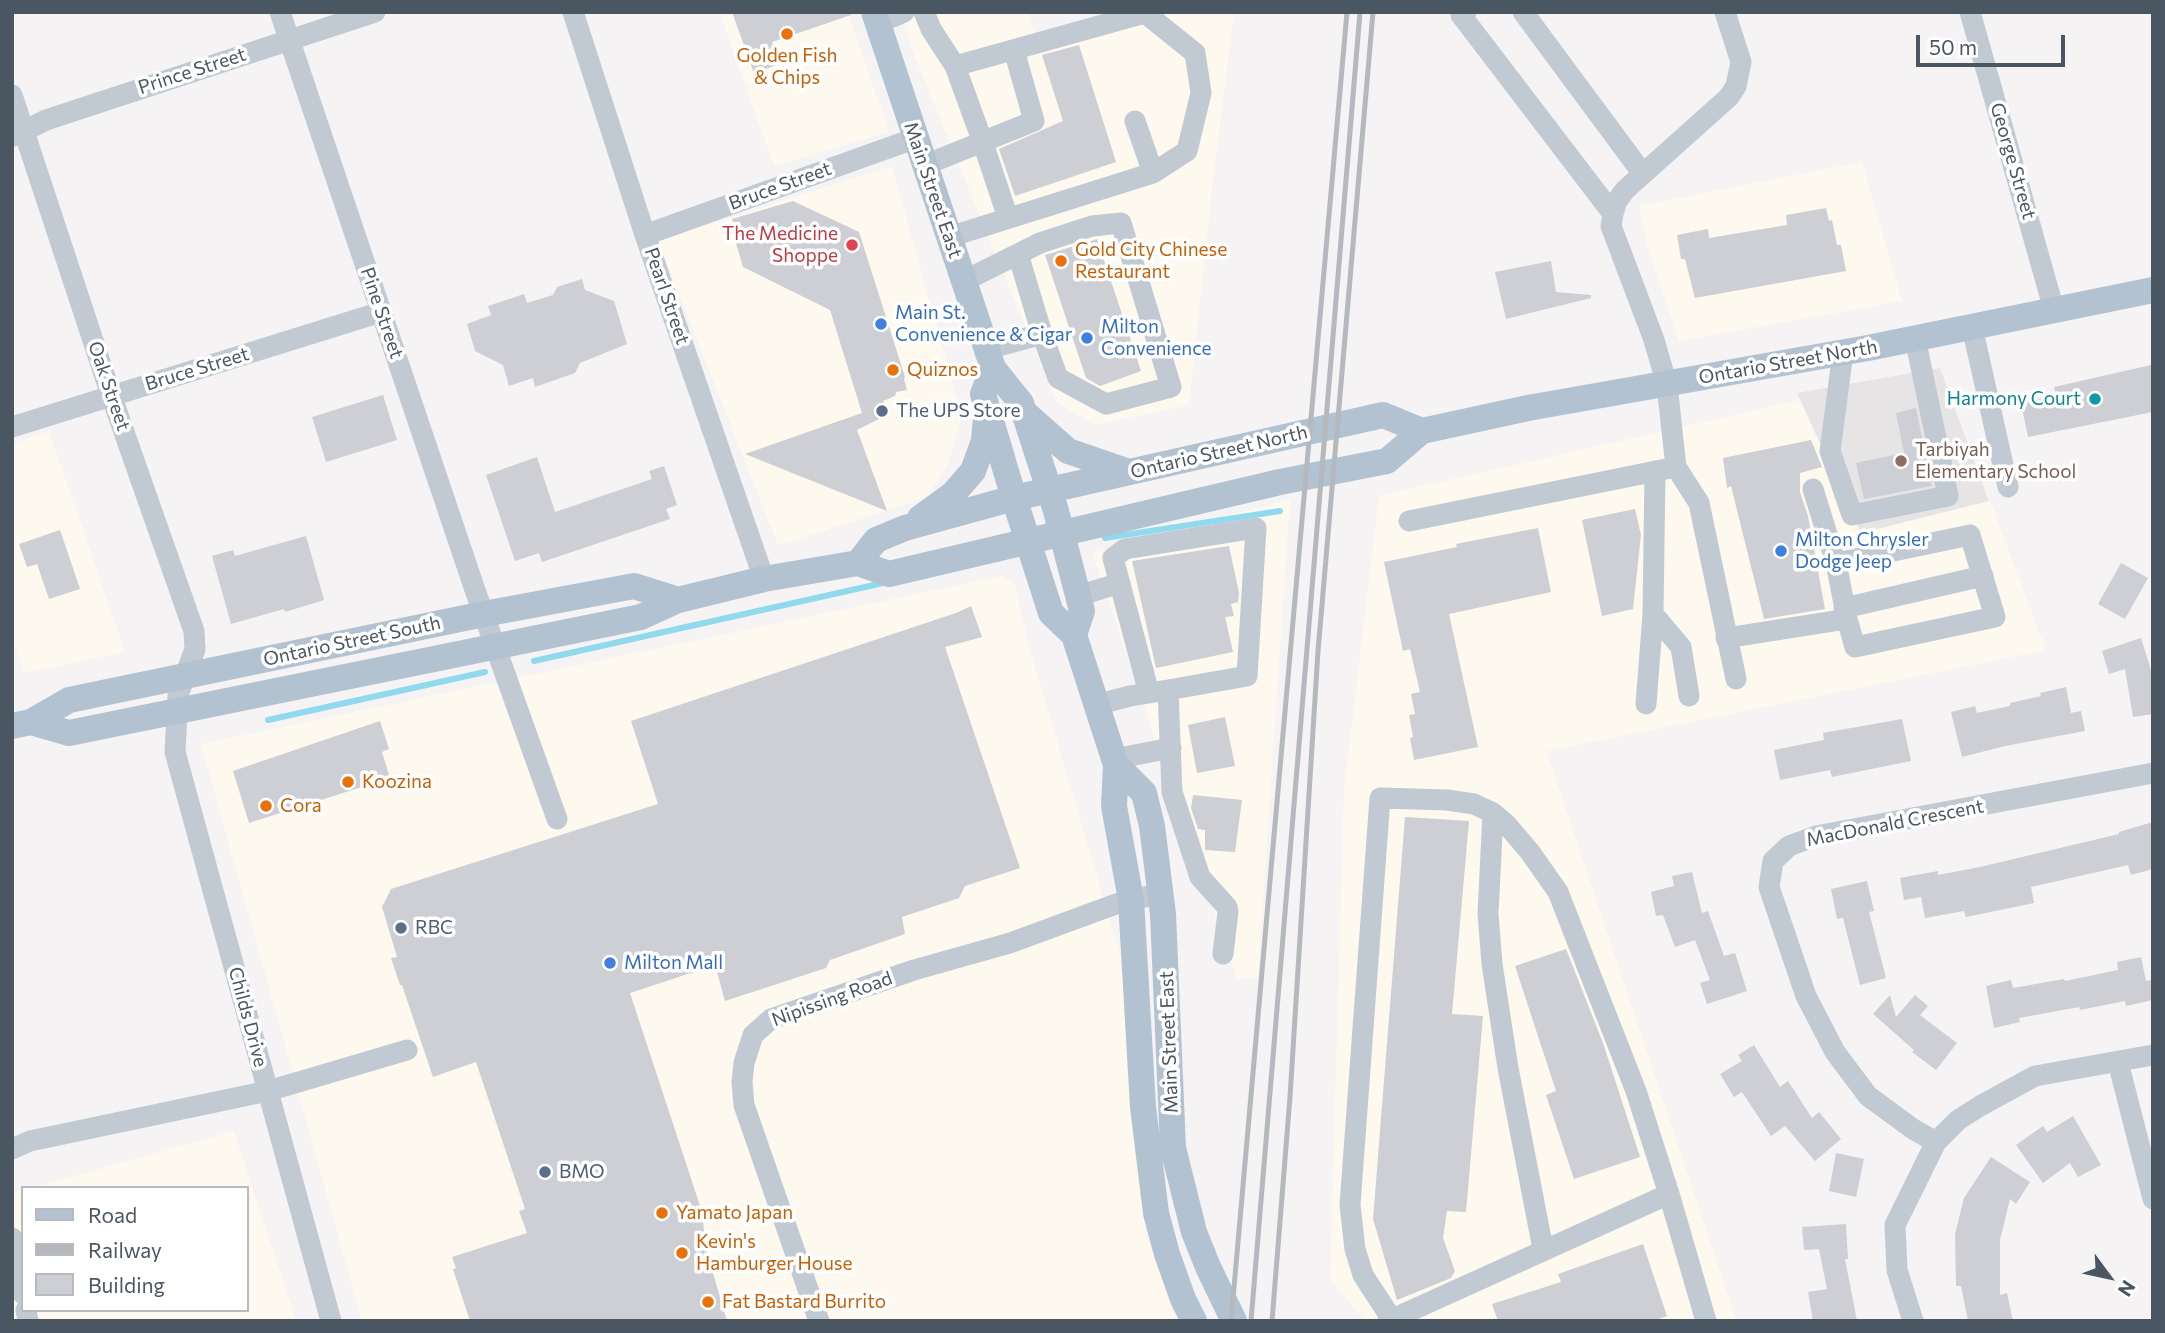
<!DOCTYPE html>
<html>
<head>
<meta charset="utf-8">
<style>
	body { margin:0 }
	#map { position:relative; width:2165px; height:1333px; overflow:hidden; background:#f5f3f3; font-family:Commissioner,sans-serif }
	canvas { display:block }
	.frame { position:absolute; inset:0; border:14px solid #4a5661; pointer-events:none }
	.legend { position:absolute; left:21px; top:1186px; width:228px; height:126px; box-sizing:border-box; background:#fff; border:2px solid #b7bbc0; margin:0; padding:9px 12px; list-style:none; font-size:21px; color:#4a5661 }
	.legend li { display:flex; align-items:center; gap:14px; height:35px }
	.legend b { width:35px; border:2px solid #b7bbc0 }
	.north { position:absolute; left:2074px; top:1242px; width:70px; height:70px; -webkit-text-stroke:5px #fff; paint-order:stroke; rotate:123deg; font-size:19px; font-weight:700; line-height:28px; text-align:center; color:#4a5661 }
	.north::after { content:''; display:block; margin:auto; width:24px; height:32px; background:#4a5661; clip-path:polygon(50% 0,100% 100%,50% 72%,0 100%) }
	.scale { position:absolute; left:1916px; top:35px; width:149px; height:32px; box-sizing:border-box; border:4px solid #4a5661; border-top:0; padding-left:9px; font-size:21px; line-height:24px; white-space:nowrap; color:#4a5661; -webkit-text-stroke:5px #fff; paint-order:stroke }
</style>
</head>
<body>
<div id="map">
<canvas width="2165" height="1333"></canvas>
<div class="frame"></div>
<ul class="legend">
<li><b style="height:9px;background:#b3c2d1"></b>Road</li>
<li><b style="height:9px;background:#b5b8bd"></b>Railway</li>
<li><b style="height:19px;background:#cdcfd5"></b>Building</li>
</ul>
<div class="north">N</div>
<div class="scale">50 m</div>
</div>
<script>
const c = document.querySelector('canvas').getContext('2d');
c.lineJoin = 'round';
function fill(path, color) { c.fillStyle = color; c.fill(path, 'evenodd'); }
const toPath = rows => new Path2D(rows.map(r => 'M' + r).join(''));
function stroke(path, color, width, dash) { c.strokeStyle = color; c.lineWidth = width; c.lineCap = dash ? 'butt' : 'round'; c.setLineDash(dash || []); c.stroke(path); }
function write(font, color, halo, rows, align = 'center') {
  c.font = font + ' Commissioner,sans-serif'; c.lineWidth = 7; c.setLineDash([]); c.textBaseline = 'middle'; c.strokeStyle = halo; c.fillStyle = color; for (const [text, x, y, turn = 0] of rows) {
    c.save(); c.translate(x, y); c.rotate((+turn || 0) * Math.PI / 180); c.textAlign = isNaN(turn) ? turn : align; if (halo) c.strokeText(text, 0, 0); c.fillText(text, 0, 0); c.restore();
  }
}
const commercial = toPath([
	[719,12,848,12,889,132,774,166],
	[899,12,1028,12,1037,39,1107,12,1234,12,1212,188,1189,405,1094,425,1056,401,914,55],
	[1862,162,1902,301,1679,341,1647,243,1639,206],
	[892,166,962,418,948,464,927,498,778,545,658,241],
	[1940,368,2046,650,1547,751,1737,1321,1365,1321,1330,1279,1344,789,1379,496],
	[49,431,125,652,24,673,12,636,12,444],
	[1290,499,1258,977,1237,979,1092,553],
	[1003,576,1015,584,1028,643,1122,961,1145,1230,1176,1321,362,1321,201,744],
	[234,1131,296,1321,12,1321,12,1193,23,1190,23,1310,247,1310,247,1188,32,1188]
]);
const education = toPath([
	[1940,368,1989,501,1861,533,1797,393]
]);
const stream = toPath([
	[1105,538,1280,511],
	[534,661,883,583],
	[268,720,485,672]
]);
const building = toPath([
	[732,12,851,12,851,15,772,42,780,64,754,73],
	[1079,45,1116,162,1015,196,999,149,1063,121,1042,55],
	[793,201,859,232,905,377,904,379,907,390,896,392,895,396,883,401,889,414,857,430,887,511,745,454,862,413,830,310,743,267,735,240,738,238,732,219],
	[1826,208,1829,221,1832,220,1837,245,1841,245,1846,271,1695,298,1685,259,1681,259,1677,235,1708,229,1709,238,1787,225,1786,215],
	[1097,239,1141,371,1100,386,1086,378,1045,255],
	[1551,261,1556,292,1591,295,1591,298,1506,319,1495,272],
	[582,279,585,290,614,301,627,344,580,363,575,373,535,387,533,378,509,386,503,365,475,351,467,324,491,315,488,306,524,294,527,303,553,295,557,287],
	[2151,365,2153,412,2028,437,2021,403,2056,395,2054,387],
	[383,395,397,440,326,462,312,417],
	[1916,408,1932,486,1864,499,1856,463,1904,453,1896,413],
	[1811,440,1822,467,1800,473,1800,492,1808,516,1825,609,1764,619,1731,486,1727,488,1723,458],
	[537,457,555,512,652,479,649,471,664,466,677,505,666,509,670,519,542,562,539,553,515,561,486,475],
	[1635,509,1641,535,1633,609,1602,616,1582,520],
	[1538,528,1551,592,1449,614,1478,747,1414,760,1410,738,1413,737,1409,715,1415,714,1411,694,1420,692,1410,649,1403,651,1384,562,1457,547,1456,544],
	[60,530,80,589,49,599,37,564,27,567,19,544],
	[306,536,324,600,285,612,284,609,231,624,212,556,233,550,235,556],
	[1229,546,1239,593,1238,602,1231,604,1234,616,1225,617,1233,652,1156,668,1132,561],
	[2121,563,2148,578,2125,619,2098,604],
	[971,606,982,637,945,647,1020,868,965,886,959,898,902,917,905,934,830,960,826,968,725,1001,715,965,630,993,702,1212,706,1249,727,1321,470,1321,453,1269,456,1268,452,1257,527,1233,519,1211,525,1209,476,1062,433,1077,402,985,400,985,391,958,397,957,382,907,391,889,658,804,631,721,956,613],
	[2141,638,2153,677,2153,714,2133,717,2125,669,2109,674,2102,651],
	[2066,687,2071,713,2081,711,2085,731,2005,746,1962,757,1951,712,1975,706,1977,713,2010,706,2010,703,2041,696,2040,693],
	[1225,717,1235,766,1197,773,1188,725],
	[1902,719,1911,761,1832,777,1830,770,1780,780,1774,750,1824,740,1823,733],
	[380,721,389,749,382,752,390,778,249,823,233,771],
	[1193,795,1242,800,1235,852,1205,850,1205,830,1198,829,1191,808],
	[1405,817,1469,821,1452,1014,1483,1016,1466,1212,1447,1211,1443,1238,1455,1271,1451,1278,1397,1300,1373,1219],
	[2153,822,2153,869,2131,875,2128,865,2031,887,2034,903,1966,917,1964,911,1925,918,1921,897,1904,900,1900,878,1938,871,1938,875,1980,867,2119,834,2119,832],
	[1692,872,1702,913,1708,911,1724,956,1735,953,1747,991,1707,1004,1700,983,1710,980,1695,940,1675,947,1663,915,1656,916,1651,892,1674,886,1672,876],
	[1867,881,1874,911,1869,912,1886,978,1860,985,1843,918,1837,919,1831,889],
	[1566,949,1603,1043,1640,1157,1574,1179,1546,1095,1556,1091,1515,966],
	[2141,957,2146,981,2153,980,2153,1000,2126,1006,2125,1001,2080,1010,2079,1007,2019,1018,2020,1022,1994,1028,1986,986,2011,980,2013,988,2064,979,2065,981,2118,970,2117,962],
	[1890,995,1896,1017,1915,995,1928,1006,1920,1015,1957,1043,1936,1070,1912,1052,1914,1050,1873,1014],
	[1754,1045,1780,1087,1788,1081,1812,1118,1819,1112,1841,1139,1815,1161,1785,1126,1771,1136,1742,1092,1734,1097,1720,1074,1742,1061,1738,1055],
	[2073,1116,2101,1165,2078,1177,2070,1163,2043,1183,2016,1145,2043,1126,2047,1132],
	[1836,1153,1864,1159,1856,1197,1829,1191],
	[1991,1157,2030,1182,2016,1204,2010,1199,2000,1240,2000,1295,2007,1293,2013,1321,1968,1321,1961,1286,1956,1286,1955,1234,1964,1198],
	[1846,1224,1848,1259,1845,1259,1857,1321,1813,1321,1808,1292,1827,1289,1819,1249,1804,1250,1802,1227],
	[1643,1244,1667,1316,1653,1321,1498,1321,1492,1304,1561,1282,1558,1274]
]);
const minor = toPath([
	[280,12,475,590,557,819],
	[573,12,645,235,764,579],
	[924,12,931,29,955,66,1145,13,1195,53,1201,93,1187,151,1153,173],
	[1466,12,1461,15,1613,214],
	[1523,12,1643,174],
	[1970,12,2054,310],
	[878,23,904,12],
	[955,66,982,140,1008,218],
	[12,95,111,395,194,631,195,649,178,695,175,752,331,1321],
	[14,136,46,120,375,12],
	[925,165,1034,121,1014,50],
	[645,235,916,138],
	[949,237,1153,173,1135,121],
	[1018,254,1042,334],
	[964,281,1040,243,1092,226,1121,223,1171,387,1106,404,1058,378,1042,334,987,349],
	[1972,327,2008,487],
	[1843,352,1830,451,1852,515,1948,496,1915,338],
	[12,427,381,312],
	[1676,467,1699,503,1736,679],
	[1813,489,1836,563,1847,619],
	[1409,521,1676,467,1667,385,1654,340,1611,226,1613,214,1617,201,1625,190,1729,97,1736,86,1741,62,1725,12],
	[1078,596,1120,583],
	[1844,608,1983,576],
	[1653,614,1681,647,1689,696],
	[1726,638,1847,619,1855,647,1995,617,1970,535,1836,563],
	[1168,690,1172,792,1200,877,1227,907,1228,912,1223,954],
	[1646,704,1653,614,1655,471],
	[1096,705,1130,696,1168,690,1247,676,1256,528,1125,549,1113,558,1149,693],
	[1114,759,1171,748],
	[1493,813,1488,914,1492,964,1508,1068,1543,1249],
	[2118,1062,2153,1199],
	[1936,1142,1913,1129,1868,1096,1835,1052,1806,996,1769,887,1773,861,1789,846,1816,836,2153,773],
	[12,1149,30,1141,268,1091,407,1050],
	[12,1238,23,1294],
	[26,1310,28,1321],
	[1391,1318,1363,1275,1355,1249,1350,1205,1380,798,1447,800,1474,804,1493,813,1507,825,1530,852,1558,892,1636,1091,1669,1194],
	[819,1321,744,1105,742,1082,744,1063,753,1035,771,1019,914,970,1010,943,1116,904,1161,893],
	[1388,1321,1669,1194,1706,1321],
	[1913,1321,1897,1270,1895,1225,1936,1142,1958,1120,1980,1106,2035,1076,2153,1055]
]);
const major = toPath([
	[874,12,993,368,1021,403,1056,511,1082,611,1074,635],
	[993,368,983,394,1014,498,1051,613,1074,635,1116,765,1114,806,1131,900,1143,1107,1156,1213,1167,1254,1183,1299,1194,1321],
	[1025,413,1068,451,1129,472],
	[920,518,953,494,973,471,984,441,986,418],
	[858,563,876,540,905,528,1014,498,1383,415,1422,431],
	[31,722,69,733,641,617,678,600,764,579,858,563,889,574,1280,482,1387,461,1422,431,1528,408,1868,348,2153,290],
	[12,726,31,722,69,700,484,614,634,586,678,600],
	[1116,765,1144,793,1152,826,1163,914,1173,1148,1194,1232,1208,1267,1234,1321]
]);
const rail = toPath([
	[1231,1321,1347,12],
	[1251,1321,1360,12],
	[1272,1321,1290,1097,1318,651,1373,12]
]);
const markers = [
	[787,34,7,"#e8710a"],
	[852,245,7,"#e0444e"],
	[1061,261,7,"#e8710a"],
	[881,324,7,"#3f7fe0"],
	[1087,338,7,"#3f7fe0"],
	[893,370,7,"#e8710a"],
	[2095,399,7,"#0f9aa8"],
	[882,411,7,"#5c6f8a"],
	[1901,461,7,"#8d6e63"],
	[1781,551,7,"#3f7fe0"],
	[348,782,7,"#e8710a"],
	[266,806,7,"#e8710a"],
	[401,928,7,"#5c6f8a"],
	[610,963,7,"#3f7fe0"],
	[545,1172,7,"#5c6f8a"],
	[662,1213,7,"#e8710a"],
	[682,1253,7,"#e8710a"],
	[708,1302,7,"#e8710a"]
];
const foodNames = [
	["Golden Fish",787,56,"center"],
	["& Chips",787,78,"center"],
	["Gold City Chinese",1075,250],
	["Restaurant",1075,272],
	["Quiznos",907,370],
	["Koozina",362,782],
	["Cora",280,806],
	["Yamato Japan",676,1213],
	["Kevin's",696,1242],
	["Hamburger House",696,1264],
	["Fat Bastard Burrito",722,1302]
];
const streetNames = [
	["Prince Street",192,71,-18],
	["George Street",2013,161,74],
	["Bruce Street",780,186,-20],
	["Main Street East",933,190,71],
	["Pearl Street",667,296,71],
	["Pine Street",382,313,71],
	["Ontario Street North",1788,362,-10],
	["Bruce Street",197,369,-17],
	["Oak Street",109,386,71],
	["Ontario Street North",1219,452,-13],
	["Ontario Street South",352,641,-12],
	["MacDonald Crescent",1895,823,-11],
	["Nipissing Road",832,999,-20],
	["Childs Drive",248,1017,75],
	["Main Street East",1169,1042,-92]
];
const healthNames = [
	["The Medicine",838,234],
	["Shoppe",838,256]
];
const shopNames = [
	["Main St.",895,313],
	["Convenience & Cigar",895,335],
	["Milton",1101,327],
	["Convenience",1101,349],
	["Milton Chrysler",1795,540],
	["Dodge Jeep",1795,562],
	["Milton Mall",624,963]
];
const cultureNames = [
	["Harmony Court",2081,399]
];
const serviceNames = [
	["The UPS Store",896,411],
	["RBC",415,928],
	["BMO",559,1172]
];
const educationNames = [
	["Tarbiyah",1915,450],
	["Elementary School",1915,472]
];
fill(commercial, '#fdf9ef');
fill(education, '#e6e4e5');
stroke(stream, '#90daee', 6);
fill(building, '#cdcfd5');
stroke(minor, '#c1cad2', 21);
stroke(major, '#b3c2d1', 26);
stroke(rail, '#b5b8bd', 5);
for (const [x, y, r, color] of markers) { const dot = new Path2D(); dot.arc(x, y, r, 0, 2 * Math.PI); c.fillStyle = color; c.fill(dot); stroke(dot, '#fff', 2.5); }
write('19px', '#c56008', '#fff', foodNames, 'left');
write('19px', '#4a5661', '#fff', streetNames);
write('19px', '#be3a42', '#fff', healthNames, 'right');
write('19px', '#366cbe', '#fff', shopNames, 'left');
write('19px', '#0d838f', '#fff', cultureNames, 'right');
write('19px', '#4e5e75', '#fff', serviceNames, 'left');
write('19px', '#785e54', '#fff', educationNames, 'left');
</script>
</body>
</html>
